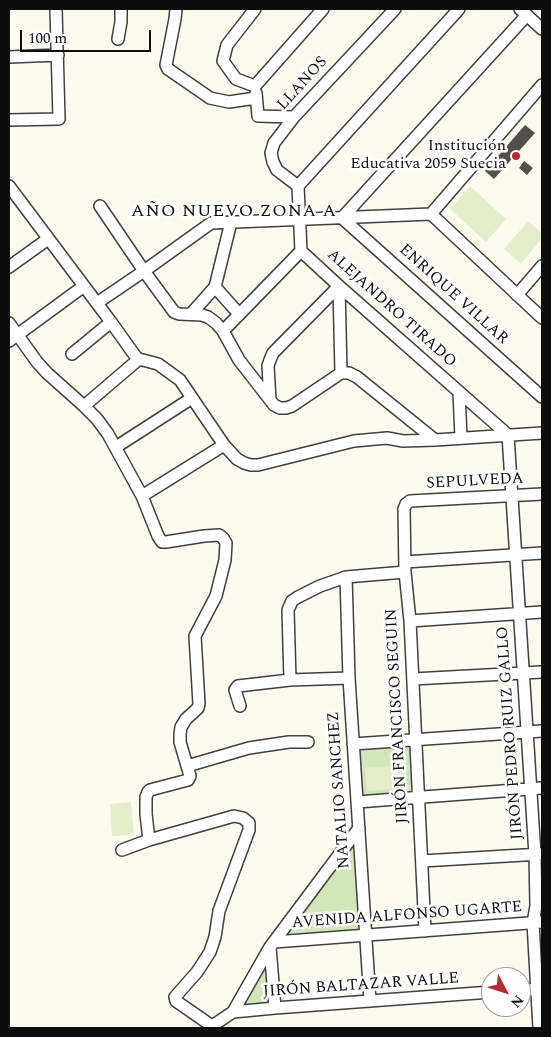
<!DOCTYPE html>
<html>
<head>
<meta charset="utf-8">
<style>
	body { margin:0 }
	#map { position:relative; width:551px; height:1037px; overflow:hidden; background:#fefbee; font-family:Spectral,serif }
	canvas { display:block }
	.frame { position:absolute; inset:0; border:10px solid #0d0d0d; pointer-events:none }
	.north { position:absolute; left:481px; top:967px; width:50px; height:50px; box-sizing:border-box; background:#fff; border:1px solid #9e9e9e; border-radius:50%; rotate:130deg; font-size:14px; font-weight:700; line-height:20px; text-align:center; color:#0d0d0d }
	.north::after { content:''; display:block; margin:auto; width:18px; height:22px; background:#b72b35; clip-path:polygon(50% 0,100% 100%,50% 72%,0 100%) }
	.scale { position:absolute; left:20px; top:30px; width:131px; height:22px; box-sizing:border-box; border:2px solid #0d0d0d; border-top:0; padding-left:6px; font-size:15px; line-height:18px; white-space:nowrap; color:#0d0d0d; -webkit-text-stroke:4px #fff; paint-order:stroke }
</style>
</head>
<body>
<div id="map">
<canvas width="551" height="1037"></canvas>
<div class="frame"></div>
<div class="north">N</div>
<div class="scale">100 m</div>
</div>
<script>
const c = document.querySelector('canvas').getContext('2d');
c.lineJoin = 'round';
function fill(path, color) { c.fillStyle = color; c.fill(path, 'evenodd'); }
const toPath = rows => new Path2D(rows.map(r => 'M' + r).join(''));
function stroke(path, color, width, dash) { c.strokeStyle = color; c.lineWidth = width; c.lineCap = dash ? 'butt' : 'round'; c.setLineDash(dash || []); c.stroke(path); }
function write(font, color, halo, rows, align = 'center') {
  c.font = font + ' Spectral,serif'; c.lineWidth = 5; c.setLineDash([]); c.textBaseline = 'middle'; c.strokeStyle = halo; c.fillStyle = color; for (const [text, x, y, turn = 0] of rows) {
    c.save(); c.translate(x, y); c.rotate((+turn || 0) * Math.PI / 180); c.textAlign = isNaN(turn) ? turn : align; if (halo) c.strokeText(text, 0, 0); c.fillText(text, 0, 0); c.restore();
  }
}
const green = toPath([
	[412,745,414,793,360,796,358,748],
	[353,845,360,929,285,934],
	[266,963,268,1002,239,1006]
]);
const pitch = toPath([
	[470,186,506,219,486,242,450,209],
	[528,221,542,233,542,238,521,264,504,249],
	[405,765,407,788,367,791,365,768],
	[131,802,134,835,112,836,110,804]
]);
const building = toPath([
	[525,125,535,133,494,179,485,171],
	[524,161,533,168,527,175,519,168]
]);
const minor = toPath([
	[176,9,175,19,166,65,168,69,210,98,229,102,256,98],
	[255,9,227,45,223,61,236,79,255,86],
	[520,9,542,29],
	[527,15,342,218,542,397],
	[118,39,121,22,121,9],
	[9,57,58,55],
	[255,86,323,9],
	[256,93,258,116,294,117],
	[9,120,59,119,56,9],
	[9,186,111,322,136,357,139,359,158,364,180,380,224,445,237,459,244,463,251,465,258,465,354,441,387,438,403,441,435,440,542,433],
	[298,186,301,251,339,286,508,435],
	[298,186,459,9],
	[298,186,277,170,273,162,271,153,274,143,294,117,395,9],
	[100,206,144,271,174,312,179,314,202,315,208,317,216,323,223,331,239,360,274,405,280,408,286,408,292,406,341,373,349,373,357,377,435,440],
	[431,214,542,85],
	[431,214,542,318],
	[9,267,48,239],
	[339,286,341,373],
	[215,287,239,314],
	[517,295,542,266],
	[97,303,144,271,211,223,431,214],
	[191,314,215,287,231,222],
	[9,323,37,362,47,373,84,406,97,419,108,434,142,496,158,536,162,542,166,542,204,536,219,535,223,538,226,543,225,560,216,596,195,636,199,704,198,708,186,719,181,727,180,734,180,742,190,776,188,780,150,790,148,792,146,797,146,814,149,840],
	[223,331,301,251],
	[9,341,84,286],
	[72,354,111,322],
	[459,392,461,438],
	[270,400,268,366,270,360,273,353,339,286],
	[84,406,139,359],
	[508,435,535,855,536,906,533,923,539,1028],
	[116,447,192,398],
	[142,496,224,445],
	[405,562,542,553],
	[346,577,349,678,370,1001],
	[410,621,542,612],
	[413,679,542,672],
	[290,680,288,610,292,601,298,597,320,586,346,577,405,572],
	[240,706,235,690,238,686,290,680,349,678],
	[353,744,542,731],
	[187,766,249,748,289,742,308,742],
	[357,802,542,788],
	[122,850,149,840,234,816,243,818,249,823,249,830,219,911,215,937,210,952,197,972,175,997,176,1001,212,1026],
	[422,861,541,854],
	[425,931,410,621,405,572,404,509,406,504,410,501,542,494],
	[274,942,542,922],
	[270,947,275,1008],
	[521,990,542,989],
	[233,1012,275,1008,491,992],
	[210,1028,212,1026,233,1012,270,947,359,828]
]);
const markers = [
	[516,156,5,"#b72b35"]
];
const streetNames = [
	["LLANOS",303,84,-48],
	["ENRIQUE VILLAR",453,295,42],
	["ALEJANDRO TIRADO",391,309,42],
	["SEPULVEDA",475,482,-3],
	["JIRÓN FRANCISCO SEGUIN",398,716,-93],
	["JIRÓN PEDRO RUIZ GALLO",511,733,-94],
	["NATALIO SANCHEZ",340,790,-94],
	["AVENIDA ALFONSO UGARTE",407,916,-4],
	["JIRÓN BALTAZAR VALLE",361,986,-4]
];
const poiNames = [
	["Institución",506,147],
	["Educativa 2059 Suecia",506,165]
];
const neighbourhoodNames = [
	["AÑO NUEVO ZONA A",234,212]
];
fill(green, '#d2e7b9');
fill(pitch, '#e3efcb');
fill(building, '#554e4a');
stroke(minor, '#404040', 14);
stroke(minor, '#fff', 11);
for (const [x, y, r, color] of markers) { const dot = new Path2D(); dot.arc(x, y, r, 0, 2 * Math.PI); c.fillStyle = color; c.fill(dot); stroke(dot, '#fff', 2); }
write('16px', '#0d0d0d', '#fff', streetNames);
write('16px', '#0d0d0d', '#fff', poiNames, 'right');
c.letterSpacing = '1px';
write('18px', '#0d0d0d', '#fff', neighbourhoodNames);
c.letterSpacing = '0px';
</script>
</body>
</html>
